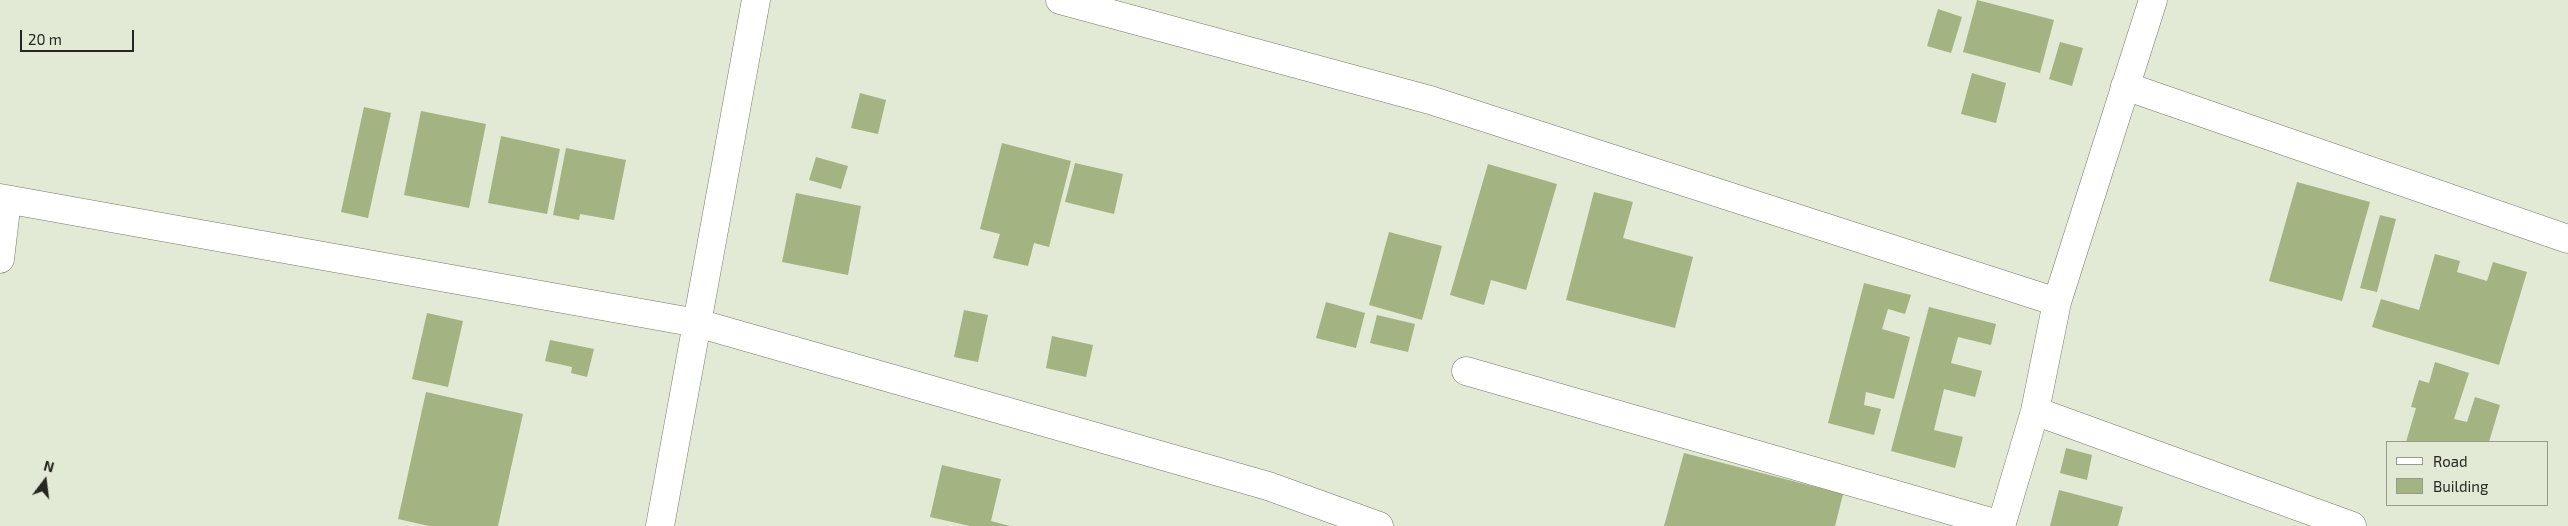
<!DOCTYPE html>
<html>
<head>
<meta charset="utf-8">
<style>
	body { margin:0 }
	#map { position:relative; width:2568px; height:526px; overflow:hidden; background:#e2e9d4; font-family:"Exo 2",sans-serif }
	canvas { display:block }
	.legend { position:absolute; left:2386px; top:441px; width:162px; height:65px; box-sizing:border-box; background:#e2e9d4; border:1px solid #969b8c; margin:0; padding:6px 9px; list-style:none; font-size:15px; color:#252720 }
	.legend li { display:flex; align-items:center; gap:10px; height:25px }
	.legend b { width:25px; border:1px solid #969b8c }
	.north { position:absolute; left:20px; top:456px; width:50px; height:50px; -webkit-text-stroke:4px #e2e9d4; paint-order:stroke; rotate:15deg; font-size:14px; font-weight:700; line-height:20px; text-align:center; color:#252720 }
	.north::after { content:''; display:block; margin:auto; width:18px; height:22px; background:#252720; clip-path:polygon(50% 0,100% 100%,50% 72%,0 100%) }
	.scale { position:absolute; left:20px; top:30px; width:114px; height:22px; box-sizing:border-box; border:2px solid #252720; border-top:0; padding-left:6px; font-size:15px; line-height:18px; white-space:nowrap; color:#252720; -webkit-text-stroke:4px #e2e9d4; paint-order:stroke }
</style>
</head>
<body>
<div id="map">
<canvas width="2568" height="526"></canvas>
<ul class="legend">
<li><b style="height:6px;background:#fff"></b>Road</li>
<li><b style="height:14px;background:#a3b382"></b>Building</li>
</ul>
<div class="north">N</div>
<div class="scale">20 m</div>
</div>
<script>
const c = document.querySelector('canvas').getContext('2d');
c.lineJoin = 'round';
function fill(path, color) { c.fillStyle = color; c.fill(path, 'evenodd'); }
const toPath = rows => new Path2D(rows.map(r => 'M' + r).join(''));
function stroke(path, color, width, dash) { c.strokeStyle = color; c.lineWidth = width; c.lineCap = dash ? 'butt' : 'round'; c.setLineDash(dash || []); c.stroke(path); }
const building = toPath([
	[1977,0,2054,20,2040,73,1963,52],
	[1938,9,1962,17,1951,53,1927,46],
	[2060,42,2083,48,2072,86,2049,79],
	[1972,73,2006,83,1996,123,1961,114],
	[860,93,886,100,878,134,851,128],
	[364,107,391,113,368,218,341,212],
	[421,111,486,124,469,208,404,195],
	[501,136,560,149,547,214,488,203],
	[1002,143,1071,161,1049,247,1034,243,1028,266,993,258,1000,234,980,229],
	[566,148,626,160,614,220,580,214,579,220,553,215],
	[816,157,848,166,841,189,809,180],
	[1075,163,1123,174,1114,214,1065,202],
	[1488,164,1557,184,1526,290,1491,280,1484,305,1450,295],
	[2297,182,2370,202,2342,301,2269,281],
	[1594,192,1633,202,1623,238,1693,257,1675,328,1566,300],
	[796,193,861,206,848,275,782,262],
	[2380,215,2396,219,2377,292,2360,288],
	[1389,232,1442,246,1422,320,1369,305],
	[2435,254,2460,261,2457,272,2487,281,2493,262,2527,272,2499,365,2372,327,2381,299,2419,310],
	[1864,283,1911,295,1905,314,1888,309,1882,329,1910,337,1894,399,1866,392,1864,405,1881,409,1874,435,1828,423],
	[1326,302,1365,313,1356,348,1316,338],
	[1929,307,1996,324,1991,345,1958,337,1951,363,1982,371,1975,397,1944,389,1934,430,1963,437,1955,468,1891,451],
	[964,310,988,315,978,362,954,357],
	[427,313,463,321,448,387,412,379],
	[1377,315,1415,324,1408,352,1370,343],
	[1052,336,1093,345,1086,377,1046,368],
	[550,340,594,349,587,377,571,373,572,367,545,361],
	[2435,362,2469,373,2454,419,2467,422,2475,397,2500,405,2489,442,2406,442,2416,408,2411,407,2419,380,2429,383],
	[426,392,523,414,498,526,429,526,398,519],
	[2066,448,2092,455,2087,480,2060,473],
	[1684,453,1843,494,1835,526,1664,526],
	[942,465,1001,479,991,521,1010,526,970,526,930,517],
	[2059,490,2123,507,2118,526,2050,526]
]);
const minor = toPath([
	[1060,0,1430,100,2057,302],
	[2125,86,2568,239],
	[0,198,697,323,1268,486,1379,526],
	[0,259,7,200],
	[1466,371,2001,525],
	[2035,411,2352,526],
	[660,526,756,0],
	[2001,526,2035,411,2057,302,2153,0]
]);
fill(building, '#a3b382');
stroke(minor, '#737a67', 29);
stroke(minor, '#fff', 28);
</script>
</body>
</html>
